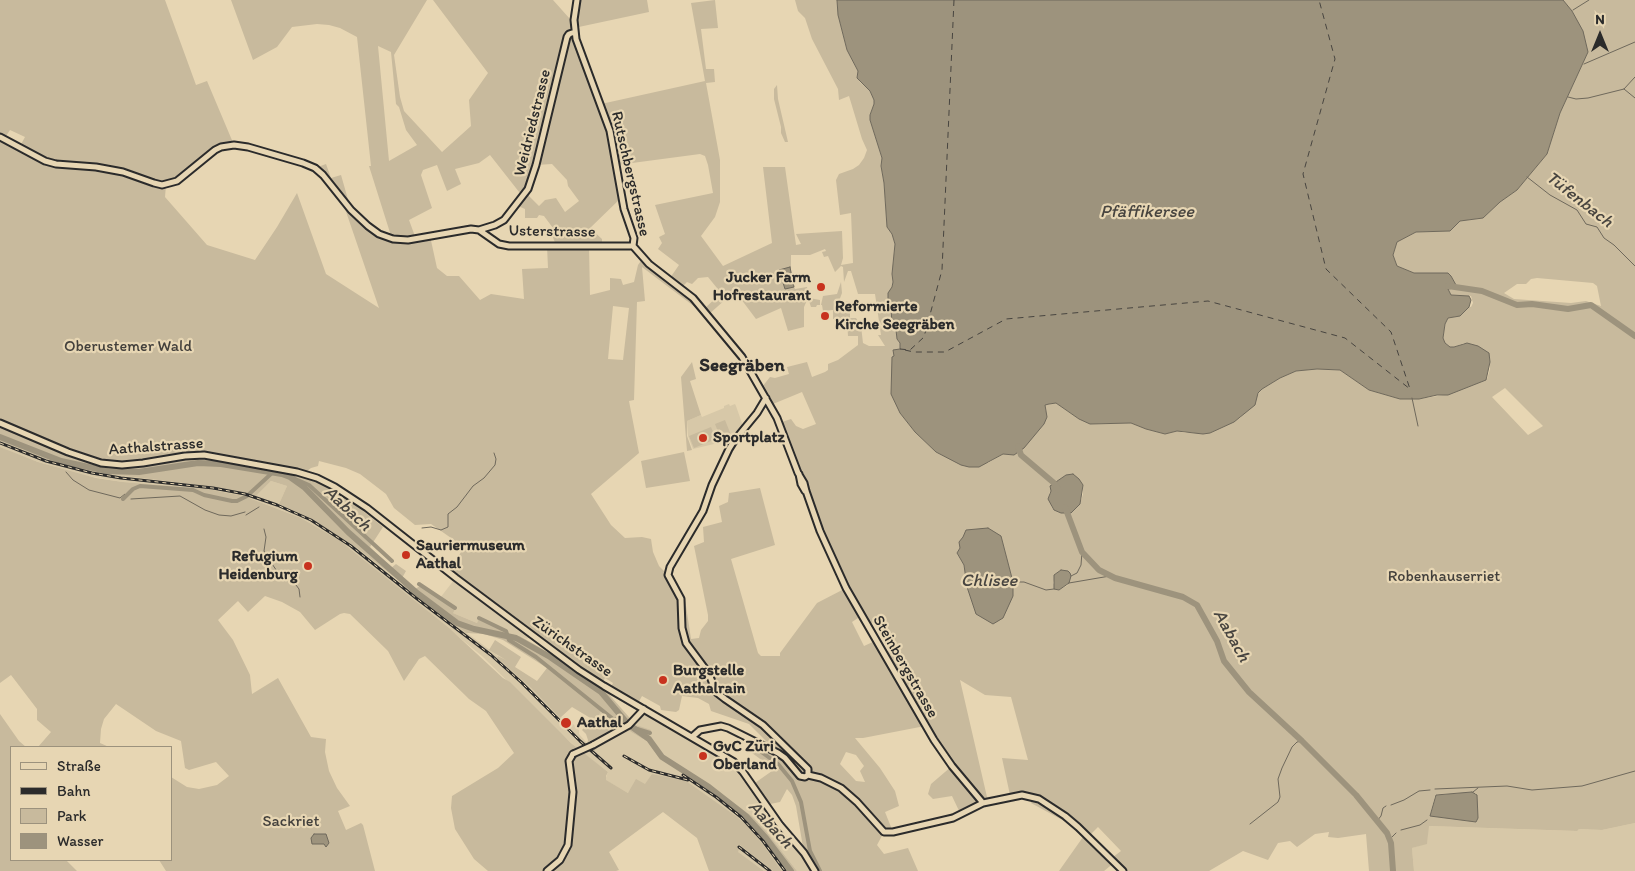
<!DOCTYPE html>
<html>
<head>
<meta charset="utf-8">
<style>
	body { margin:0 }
	#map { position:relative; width:1635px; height:871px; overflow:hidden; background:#e7d6b3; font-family:Itim,sans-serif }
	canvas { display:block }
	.legend { position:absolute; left:10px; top:746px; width:162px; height:115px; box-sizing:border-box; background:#e7d6b3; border:1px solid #9c927d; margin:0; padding:6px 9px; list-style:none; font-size:15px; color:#2b2b2b }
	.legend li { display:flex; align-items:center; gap:10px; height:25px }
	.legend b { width:25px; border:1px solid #9c927d }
	.north { position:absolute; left:1575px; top:10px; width:50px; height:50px; -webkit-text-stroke:4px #e7d6b3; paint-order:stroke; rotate:0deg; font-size:14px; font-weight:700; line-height:20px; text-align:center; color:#2b2b2b }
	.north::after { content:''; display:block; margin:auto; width:18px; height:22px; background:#2b2b2b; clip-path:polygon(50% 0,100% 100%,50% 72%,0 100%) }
</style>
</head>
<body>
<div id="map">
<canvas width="1635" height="871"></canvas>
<ul class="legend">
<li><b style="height:6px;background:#e7d6b3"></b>Straße</li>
<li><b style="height:6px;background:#2b2b2b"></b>Bahn</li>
<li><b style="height:14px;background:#c8ba9d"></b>Park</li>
<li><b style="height:14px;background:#9d937d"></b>Wasser</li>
</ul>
<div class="north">N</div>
</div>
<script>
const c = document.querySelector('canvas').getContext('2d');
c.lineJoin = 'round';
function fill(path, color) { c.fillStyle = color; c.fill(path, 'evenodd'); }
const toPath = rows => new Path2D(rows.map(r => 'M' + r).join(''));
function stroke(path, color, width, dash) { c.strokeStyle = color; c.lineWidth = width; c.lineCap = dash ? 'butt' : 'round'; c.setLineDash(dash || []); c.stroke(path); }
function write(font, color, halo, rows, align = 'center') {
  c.font = font + ' Itim,sans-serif'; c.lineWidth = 4.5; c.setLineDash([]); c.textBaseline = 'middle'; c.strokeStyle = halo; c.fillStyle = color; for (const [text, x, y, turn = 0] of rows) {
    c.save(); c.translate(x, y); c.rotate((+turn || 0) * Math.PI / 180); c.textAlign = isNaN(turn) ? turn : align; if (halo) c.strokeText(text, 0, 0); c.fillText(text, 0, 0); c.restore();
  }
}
const built = toPath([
	[729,404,730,406,735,404,736,406,743,426,734,436,728,448,718,443,693,449,688,436,687,421,701,415,702,417,724,408,724,406],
	[0,441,10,446,108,474,208,486,256,496,271,481,287,486,279,504,310,518,357,548,417,596,498,656,497,658,531,688,560,718,565,716,579,730,579,734,594,751,605,739,609,731,594,721,602,710,631,732,648,742,658,757,704,787,739,813,762,838,787,871,782,871,762,843,736,816,685,781,645,784,628,793,605,780,608,772,586,756,557,730,482,656,354,552,339,540,301,518,244,496,225,492,123,482,87,476,38,462,14,453,0,447],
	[454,580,490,605,530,636,527,639,520,636,509,634,479,618,477,623,453,613,440,598],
	[644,709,734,762,813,868,808,871,797,871,766,831,752,816,710,785,664,756,654,741,633,722],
	[1635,823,1635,871,1414,871,1412,848,1427,843,1428,826,1576,831,1579,829,1602,830],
	[740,845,758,858,773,871,764,871,737,852]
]);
const green = toPath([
	[0,0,165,0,196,85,207,81,234,145,221,147,180,179,166,185,165,197,207,245,255,260,277,227,297,193,326,274,379,308,341,197,315,168,326,164,331,178,341,175,351,210,368,226,392,239,369,166,371,166,357,37,340,28,329,25,317,24,292,27,277,47,253,60,231,0,427,0,394,55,400,97,404,111,442,152,471,126,469,100,488,73,433,0,553,0,570,19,574,20,577,0,647,0,649,12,574,28,601,104,705,81,691,3,715,0,718,28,701,29,706,69,714,69,715,82,706,83,720,160,720,202,715,217,701,236,723,266,772,243,763,167,785,167,796,245,801,244,796,234,842,231,843,258,841,265,853,263,851,213,840,215,836,180,839,174,853,169,859,165,864,158,867,150,862,139,849,96,839,100,838,89,812,39,805,18,798,11,795,0,837,0,838,15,847,50,858,71,857,76,860,82,870,91,874,100,874,104,870,115,870,120,882,158,881,166,884,183,887,227,892,234,895,244,892,277,893,282,889,303,891,306,892,326,896,330,897,339,900,343,900,413,915,432,936,452,988,463,1003,454,1009,455,1047,417,1045,405,1049,404,1056,403,1079,419,1102,424,1131,423,1146,429,1165,434,1177,431,1185,433,1210,433,1240,418,1262,389,1280,378,1296,371,1317,369,1340,370,1369,390,1400,399,1419,399,1444,395,1457,391,1487,379,1490,369,1490,357,1464,343,1454,347,1450,347,1445,343,1443,338,1445,324,1448,318,1460,316,1469,307,1471,307,1473,303,1471,296,1451,295,1448,289,1455,288,1456,285,1451,276,1446,273,1414,273,1397,266,1393,255,1397,242,1416,232,1450,231,1460,221,1483,218,1500,202,1517,190,1547,154,1560,113,1588,52,1572,11,1563,0,1635,0,1635,823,1602,830,1579,829,1577,831,1429,826,1427,844,1412,848,1414,871,1369,871,1366,834,1338,838,1328,837,1329,832,1315,834,1297,847,1290,841,1278,843,1268,860,1243,851,1209,871,1123,871,1115,862,1104,871,1059,871,1083,837,1066,822,1031,803,1032,796,992,800,961,815,952,796,933,799,928,794,931,784,952,766,925,726,863,738,855,738,880,768,895,791,899,806,885,812,893,832,884,832,877,845,884,854,908,848,918,871,808,871,813,868,804,853,796,806,792,795,787,789,780,802,765,805,752,785,772,771,767,764,748,750,754,740,769,748,771,746,749,724,711,711,709,704,698,698,682,696,679,710,676,712,661,710,660,706,642,696,637,705,610,689,613,683,605,678,602,683,564,656,458,576,449,568,455,562,464,547,431,524,415,525,394,508,386,494,360,474,346,468,319,461,318,466,311,468,307,471,278,465,273,473,278,471,305,478,306,475,354,499,363,511,383,527,370,547,391,568,396,564,406,571,402,578,415,589,422,585,440,598,456,607,453,613,477,623,479,618,506,630,509,634,520,636,551,654,606,691,636,725,651,730,649,736,664,756,710,785,752,816,766,831,797,871,787,871,762,838,739,813,704,787,658,757,648,742,631,732,602,710,595,721,608,729,612,736,605,739,594,752,587,745,588,740,586,734,582,730,592,719,572,707,560,718,531,688,497,658,498,656,506,660,489,650,495,640,521,657,515,667,537,681,547,668,503,640,484,634,466,633,357,548,310,518,279,504,287,486,271,481,256,496,208,486,108,474,54,462,0,441],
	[378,46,391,52,396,104,399,107,406,130,417,145,389,161],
	[10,130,25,137,19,148,4,139],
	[700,154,705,156,708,165,713,193,655,205,665,234,659,237,662,243,658,249,679,265,670,278,643,258,638,265,634,282,623,285,621,279,610,278,610,290,590,295,589,246,602,245,602,239,590,228,621,198,617,165],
	[490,155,523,197,516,205,525,209,525,218,537,218,539,215,544,216,553,228,550,230,556,245,547,246,548,268,522,269,524,299,491,294,480,300,459,276,447,276,437,268,430,236,416,239,409,220,432,208,421,175,423,170,437,165,447,191,461,184,455,169,479,163],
	[552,164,567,180,568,186,579,201,565,212,556,198,545,200,539,206,526,193,536,165],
	[825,249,826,251,822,252,824,257,828,256,835,272,841,266,843,267,844,282,848,271,851,271,858,294,875,294,881,335,878,335,885,346,869,346,863,343,861,326,856,318,850,318,850,302,839,301,842,293,841,282,837,294,823,296,821,305,822,305,823,311,833,310,833,319,847,319,848,336,858,336,858,345,838,360,828,364,828,370,825,372,812,377,807,362,787,367,789,374,775,378,770,377,762,387,773,404,802,392,816,424,803,429,796,426,791,419,779,423,830,554,846,588,817,603,780,653,780,656,761,656,758,653,731,559,775,545,760,488,729,493,728,502,719,506,722,522,703,527,704,542,694,546,708,615,708,621,701,630,699,638,691,639,685,599,668,575,659,566,653,552,651,539,642,537,625,538,611,525,591,494,639,453,629,401,634,400,637,302,645,301,642,267,695,307,693,298,681,288,687,282,692,284,698,278,708,277,721,293,703,310,708,315,735,291,756,319,781,308,788,331,804,327,804,307,808,298,811,307,816,307,817,305,820,305,820,300,809,298,807,287,795,289,791,278,791,255,810,255],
	[1537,278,1593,283,1597,286,1601,306,1586,301,1571,303,1514,299,1504,293,1517,284,1526,284,1531,279],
	[613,306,629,308,623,360,608,359],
	[1505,388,1543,426,1528,435,1492,397],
	[1066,475,1079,479,1083,485,1083,494,1080,504,1062,513,1052,508,1049,494,1054,483],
	[1001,536,1013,582,967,587,964,565,957,554,960,548],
	[1061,570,1068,585,1059,590,1053,583,1054,580,1054,575],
	[861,616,868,624,881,620,892,648,885,653,875,641,864,646,852,622],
	[960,680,985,695,1011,697,1028,760,1002,758,1010,795,987,797],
	[846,752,856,755,864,766,860,771,865,782,856,781,840,764],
	[1476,793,1478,818,1476,822,1430,815,1435,796,1437,794],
	[1098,827,1121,851,1113,857,1090,835],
	[777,85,778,99,788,142,785,142,781,133,781,127,774,99,774,89],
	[692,362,696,379,690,381,701,415,687,421,687,436,692,450,687,451,681,377],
	[725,420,731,435,726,443,722,442,715,424],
	[711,427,716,439,694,448,689,436],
	[0,447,38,462,96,478,123,482,207,489,244,496,301,518,339,540,449,628,503,678,510,682,571,743,608,772,606,776,606,780,628,793,636,779,645,784,652,774,686,781,736,816,747,826,762,843,782,871,773,871,740,845,738,852,764,871,709,871,697,838,663,812,609,852,619,870,616,871,488,871,474,859,455,829,451,808,452,796,498,768,514,753,486,711,469,699,425,656,419,659,404,681,388,651,350,614,344,613,340,614,315,630,300,612,282,602,265,596,248,612,238,601,218,620,233,640,250,675,252,694,278,678,311,737,326,739,325,752,329,771,337,788,350,806,338,811,346,830,361,823,363,825,375,871,166,871,159,860,171,860,171,777,187,787,199,789,217,785,229,776,216,762,189,770,185,768,181,741,156,731,116,704,104,719,101,729,100,743,109,747,38,747,51,732,37,720,37,709,11,675,0,683],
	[684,452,690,481,646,488,641,461],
	[0,714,19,741,26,747,11,747,11,860,66,860,77,871,0,871]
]);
const water = toPath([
	[837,0,1563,0,1572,11,1583,31,1588,52,1560,113,1547,154,1517,190,1500,202,1483,218,1460,221,1450,231,1416,232,1397,242,1393,255,1397,266,1414,273,1448,273,1451,276,1456,285,1455,288,1448,289,1451,295,1469,296,1471,300,1469,307,1460,316,1448,318,1445,324,1443,338,1445,343,1450,347,1454,347,1467,343,1478,346,1489,353,1490,362,1486,380,1448,395,1437,395,1419,399,1400,399,1369,390,1340,370,1317,369,1296,371,1280,378,1262,389,1258,393,1255,405,1234,422,1210,433,1203,434,1177,431,1165,434,1146,429,1131,423,1090,424,1079,419,1056,403,1049,404,1045,405,1047,417,1044,424,1024,448,1014,455,1003,454,979,467,969,467,961,465,936,452,915,432,900,413,891,394,892,357,894,356,893,350,900,349,900,343,897,339,896,330,892,326,891,306,888,299,888,293,892,287,893,282,892,274,895,244,892,234,887,227,884,183,881,166,882,158,870,120,870,115,874,104,874,100,870,91,857,78,858,71,847,50,838,15,837,0],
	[790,267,794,287,785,289,779,270,790,267],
	[1073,474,1079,479,1083,485,1080,504,1071,513,1061,513,1054,510,1048,499,1051,491,1050,486,1066,475,1073,474],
	[988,528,1001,536,1013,582,1013,596,1003,618,993,624,976,614,967,587,964,565,957,553,960,548,959,542,963,537,966,530,988,528],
	[1061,570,1068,571,1070,573,1071,576,1069,583,1059,590,1054,589,1054,575,1061,570],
	[1472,792,1477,795,1478,818,1476,822,1430,816,1436,795,1472,792],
	[314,834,326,834,329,843,326,847,324,844,312,844,311,838,314,834]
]);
const stream = toPath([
	[1573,10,1589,0],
	[1584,64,1635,42],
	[1624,89,1635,98],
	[1568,97,1576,99,1588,98,1624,89,1635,77],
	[1527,177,1550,195,1577,210,1586,224,1597,227,1604,238,1614,245,1635,266],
	[1412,398,1418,426],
	[61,461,62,463],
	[66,472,73,480,89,490,120,498,125,494,126,496],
	[131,499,180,496,205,510,219,515,231,516,245,512],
	[246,515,259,507],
	[422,528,431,527,441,530,448,527,448,514,457,507,473,486,484,478,495,465,496,459,494,453],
	[264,529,266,537,264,551,270,561,279,574,296,585,299,589,300,597],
	[1071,576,1077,573,1081,565,1082,552],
	[1013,582,1024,582,1046,590,1054,589],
	[1069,583,1110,576],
	[1435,789,1507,786,1532,790,1582,786,1635,771],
	[1473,792,1478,788],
	[1391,805,1404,800,1419,791,1430,790],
	[1377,821,1381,816,1383,808,1386,806],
	[1250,824,1278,802,1280,797,1278,779,1282,768,1292,747,1297,742,1302,741],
	[1401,830,1420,825,1427,820],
	[1390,839,1396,833]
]);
const canal = toPath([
	[293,478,309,485,392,561],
	[123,499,133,489,140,486,193,490,204,495,232,501,237,501,247,496,272,473],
	[419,584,455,608],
	[479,618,506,631,509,640,536,657,613,719,625,721],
	[634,728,650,733],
	[756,746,760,751,778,764,792,781,801,802,810,851,820,871]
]);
const river = toPath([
	[1448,286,1482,291,1517,305,1532,304,1568,309,1591,305,1635,336],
	[0,437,61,461,107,471,139,472,198,463,221,464,282,474,290,477,304,487,348,532,417,593,457,623,474,629,516,638,550,657,601,692,627,723],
	[1018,446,1021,455,1054,483,1058,489],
	[1065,507,1082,552,1099,570,1115,578,1183,597,1197,605,1217,641,1224,661,1249,692,1302,741,1356,795,1387,833,1391,843,1393,871],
	[632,727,649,739,662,757,709,787,746,816,766,838,791,871]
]);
const ferry = toPath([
	[954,0,942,270,924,337,910,350,900,349,914,352,945,352,1006,319,1208,301,1345,338,1410,389,1391,332,1326,269,1303,174,1335,59,1319,0]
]);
const secondary = toPath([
	[577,0,574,20,576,39,610,131,624,209,634,238,633,246,649,264,693,298,742,357,777,418,798,473,804,483,806,491,820,531,846,588,934,740,952,766,983,803,1022,795,1039,799,1065,816,1078,827,1123,871],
	[0,137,45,161,56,164,96,167,123,172,154,183,162,185,177,181,215,150,221,147,234,145,248,147,303,163,315,168,323,175,351,210,368,226,379,234,393,239,408,240,471,229,479,230,499,244,509,246,633,246],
	[479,230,495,225,504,220,528,189,536,165,567,37,569,34,575,32],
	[766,398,757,413,734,441,729,449,712,485,703,511,670,567,668,575,681,599,682,628,686,643,709,674,716,692,725,699,763,725,808,769,808,775],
	[0,423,68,452,101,463,122,465,143,463,185,456,204,455,297,472,317,478,335,487,367,508,456,578,579,670,604,686,734,762,743,772,780,825,804,853,815,871],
	[799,474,801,484,805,491],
	[692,737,700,730,721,726,728,728,778,753,785,758,800,776,805,777,808,775,821,778,841,788,857,802,884,832,893,832,953,818,983,803],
	[593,745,629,725,644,709],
	[547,871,560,860,568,845,573,792,569,761,573,754]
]);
const rail = toPath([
	[0,443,46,461,92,473,121,478,213,488,245,494,277,505,311,520,351,546,416,598,491,655,521,682,580,741,611,768],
	[624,756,649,770,688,780],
	[683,775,716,797,741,817,763,841,785,871],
	[739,847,770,871]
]);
const secondaryBridge = toPath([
	[573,754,593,745]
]);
const markers = [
	[821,287,5,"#c8321e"],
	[825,316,5,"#c8321e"],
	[703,438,5,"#c8321e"],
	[406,555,5,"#c8321e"],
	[308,566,5,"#c8321e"],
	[663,680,5,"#c8321e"],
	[566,723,6,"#c8321e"],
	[703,756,5,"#c8321e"]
];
const streetNames = [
	["Weidriedstrasse",533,123,-76],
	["Rutschbergstrasse",630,174,77],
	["Usterstrasse",552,232,1],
	["Aathalstrasse",156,447,-4],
	["Zürichstrasse",572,647,35],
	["Steinbergstrasse",905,667,60]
];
const poiNames = [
	["Jucker Farm",811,278,"right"],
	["Hofrestaurant",811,296,"right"],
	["Reformierte",835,307],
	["Kirche Seegräben",835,325],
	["Sportplatz",713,438],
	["Sauriermuseum",416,546],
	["Aathal",416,564],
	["Refugium",298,557,"right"],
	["Heidenburg",298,575,"right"],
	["Burgstelle",673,671],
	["Aathalrain",673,689],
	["Aathal",577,723],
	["GvC Züri",713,747],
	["Oberland",713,765]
];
const parkNames = [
	["Oberustemer Wald",128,347],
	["Robenhauserriet",1444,577],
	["Sackriet",291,822]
];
const waterNames = [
	["Tüfenbach",1579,200,38],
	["Pfäffikersee",1147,212],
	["Aabach",347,509,43],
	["Chlisee",989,581],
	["Aabach",1231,636,61],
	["Aabach",770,825,48]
];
const quarterNames = [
	["Seegräben",742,366]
];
fill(built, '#d7c8a8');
fill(green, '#c8ba9d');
fill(water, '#9d937d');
stroke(water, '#6f695c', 1);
stroke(stream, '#6f695c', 1);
stroke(canal, '#9d937d', 4);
stroke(river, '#9d937d', 6);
stroke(ferry, '#484540', 1, [6, 5]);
stroke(secondary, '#2b2b2b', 9);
stroke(secondary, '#e7d6b3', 5);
stroke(rail, '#2b2b2b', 3);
stroke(rail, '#e7d6b3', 1, [4]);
stroke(secondaryBridge, '#2b2b2b', 9, []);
stroke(secondaryBridge, '#e7d6b3', 5);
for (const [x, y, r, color] of markers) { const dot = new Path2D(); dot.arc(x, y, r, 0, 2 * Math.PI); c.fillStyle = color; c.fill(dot); stroke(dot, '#e7d6b3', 2); }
write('16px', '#2b2b2b', '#e7d6b3', streetNames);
write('bold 16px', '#2b2b2b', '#e7d6b3', poiNames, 'left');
write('16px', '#43403c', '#e7d6b3', parkNames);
write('italic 18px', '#484540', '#e7d6b3', waterNames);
write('bold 19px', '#2b2b2b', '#e7d6b3', quarterNames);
</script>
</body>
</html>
